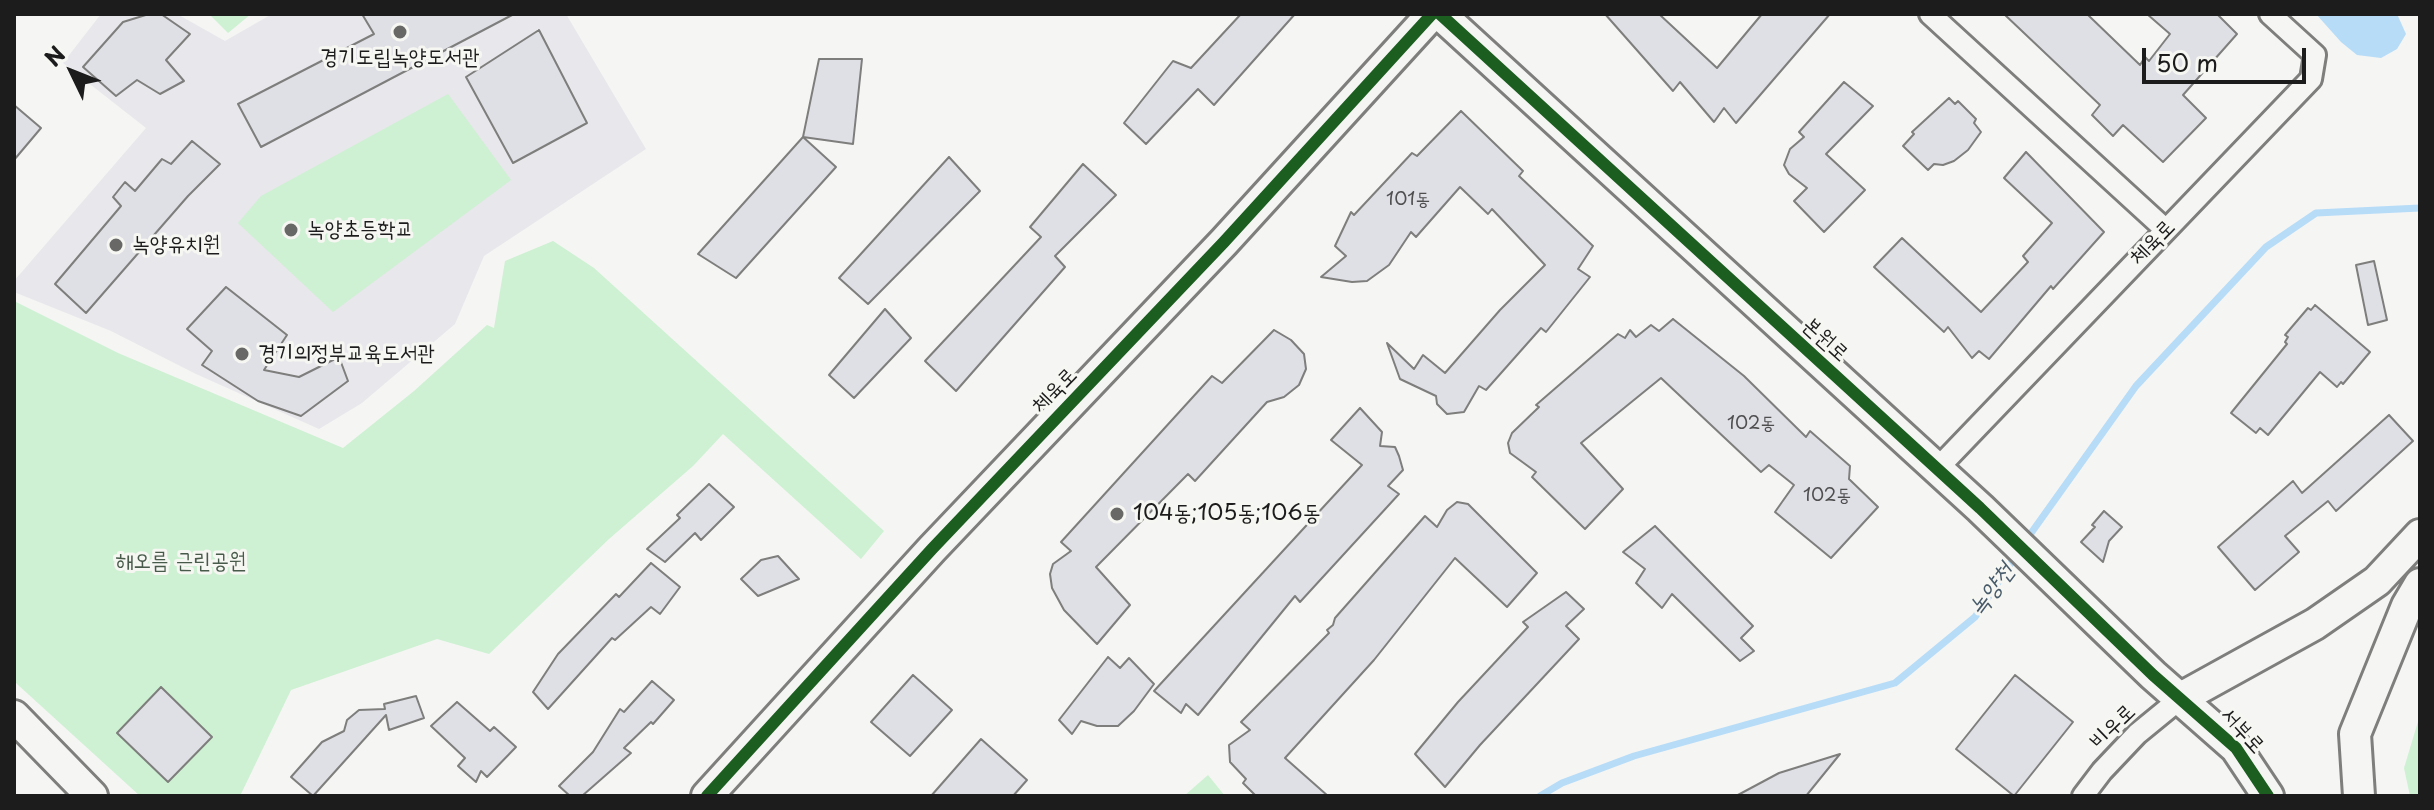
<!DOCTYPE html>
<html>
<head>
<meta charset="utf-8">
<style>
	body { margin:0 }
	#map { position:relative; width:2434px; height:810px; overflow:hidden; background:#f5f5f3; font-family:"Playpen Sans",sans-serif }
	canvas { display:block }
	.frame { position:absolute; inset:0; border:16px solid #1c1c1c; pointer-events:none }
	.north { position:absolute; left:32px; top:32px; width:80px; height:80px; -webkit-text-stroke:6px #f6f6f2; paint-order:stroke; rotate:313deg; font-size:22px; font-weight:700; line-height:32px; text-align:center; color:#1c1c1c }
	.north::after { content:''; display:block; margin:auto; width:28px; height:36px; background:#1c1c1c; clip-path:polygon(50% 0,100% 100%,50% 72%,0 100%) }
	.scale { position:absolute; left:2142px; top:48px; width:164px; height:36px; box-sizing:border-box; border:4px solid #1c1c1c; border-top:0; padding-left:10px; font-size:24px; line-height:28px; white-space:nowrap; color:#1c1c1c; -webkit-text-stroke:6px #f6f6f2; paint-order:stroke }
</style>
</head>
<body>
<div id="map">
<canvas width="2434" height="810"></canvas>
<div class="frame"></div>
<div class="north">N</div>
<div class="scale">50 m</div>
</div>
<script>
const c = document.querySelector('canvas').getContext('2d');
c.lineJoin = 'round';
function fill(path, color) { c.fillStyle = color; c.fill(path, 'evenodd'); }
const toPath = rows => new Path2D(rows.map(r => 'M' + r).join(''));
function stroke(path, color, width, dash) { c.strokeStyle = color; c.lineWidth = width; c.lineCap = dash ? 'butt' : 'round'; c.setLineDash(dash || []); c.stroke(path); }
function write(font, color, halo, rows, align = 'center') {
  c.font = font + ' "Playpen Sans","Poor Story",sans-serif'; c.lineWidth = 6; c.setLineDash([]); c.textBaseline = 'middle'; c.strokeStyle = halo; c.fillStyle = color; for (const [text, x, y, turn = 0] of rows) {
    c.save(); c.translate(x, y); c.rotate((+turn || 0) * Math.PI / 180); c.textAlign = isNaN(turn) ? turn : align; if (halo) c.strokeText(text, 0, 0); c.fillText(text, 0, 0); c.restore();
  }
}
const built = toPath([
	[101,14,177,14,225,41,272,14,566,14,646,149,484,256,455,324,362,403,319,429,196,374,111,331,14,292,14,281,146,128,63,63]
]);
const green = toPath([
	[209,14,251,14,228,33],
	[448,94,511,180,333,312,238,223,261,196],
	[553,241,594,268,884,531,861,559,723,434,693,466,609,539,489,654,437,639,291,690,240,796,140,796,17,684,14,680,14,301,118,353,343,448,414,391,487,325,494,328,505,261],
	[2420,715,2420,796,2410,796,2404,768],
	[1208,775,1225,796,1184,796]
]);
const water = toPath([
	[2316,14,2397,14,2406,34,2397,49,2381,58,2357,55,2341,42]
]);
const stream = toPath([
	[2024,543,2136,386,2266,247,2316,213,2420,208],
	[1540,796,1562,783,1634,756,1895,683,1975,617,2017,554]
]);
const building = toPath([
	[149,14,161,14,190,34,166,60,184,81,160,94,137,80,116,96,83,67,123,22,149,14],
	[362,14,514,14,261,147,238,104,374,34,362,14],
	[1241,14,1295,14,1214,105,1198,89,1146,144,1124,123,1173,61,1191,68,1241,14],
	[1605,14,1659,14,1717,68,1762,14,1830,14,1736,123,1724,108,1714,122,1680,82,1673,91,1605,14],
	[2004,14,2087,14,2140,65,2145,57,2149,61,2170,34,2147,14,2217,14,2237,34,2183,95,2206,118,2163,162,2123,125,2113,136,2092,115,2100,105,2004,14],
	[539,30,587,123,513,163,466,77,539,30],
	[819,59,862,59,853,144,803,137,819,59],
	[1844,82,1873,106,1826,154,1865,190,1824,232,1794,201,1807,188,1789,174,1784,165,1790,149,1804,137,1799,132,1844,82],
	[1949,98,1955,104,1958,101,1976,119,1974,123,1981,132,1968,150,1954,161,1943,165,1934,164,1928,170,1903,146,1914,134,1912,132,1949,98],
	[14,105,41,128,14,160,14,105],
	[1461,111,1523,171,1519,176,1593,246,1578,269,1590,277,1546,332,1541,328,1486,390,1479,386,1464,412,1447,414,1437,404,1436,396,1400,379,1387,343,1414,369,1423,355,1445,373,1500,310,1545,265,1492,209,1488,214,1460,187,1416,237,1411,232,1389,265,1367,281,1352,282,1321,277,1346,256,1335,246,1351,212,1354,215,1412,153,1417,156,1461,111],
	[803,137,836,167,736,278,698,254,803,137],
	[192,141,220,164,188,196,86,313,55,284,121,206,113,197,125,182,135,191,162,159,171,164,192,141],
	[2026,152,2104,232,2053,289,2051,286,1989,359,1979,351,1972,358,1948,327,1944,332,1874,267,1902,238,1981,312,2028,262,2023,256,2052,223,2004,178,2026,152],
	[949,157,980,191,868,304,839,278,949,157],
	[1083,164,1116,195,1055,256,1065,267,956,391,925,361,1041,237,1030,227,1083,164],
	[2374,261,2387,320,2368,325,2356,265,2374,261],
	[226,287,287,335,264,370,299,377,339,357,348,381,301,416,258,401,202,365,212,351,187,329,226,287],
	[2315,305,2370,352,2343,384,2341,382,2337,387,2320,372,2268,435,2260,428,2256,433,2231,413,2287,344,2285,342,2288,337,2285,335,2308,308,2311,310,2315,305],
	[885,309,911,338,854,398,829,375,885,309],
	[1673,319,1744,376,1806,437,1810,431,1850,466,1849,479,1878,507,1831,558,1775,512,1794,485,1769,465,1761,472,1661,378,1581,443,1623,489,1585,529,1532,477,1536,472,1510,453,1508,443,1512,433,1539,407,1536,405,1618,334,1625,338,1630,330,1636,337,1651,325,1659,331,1673,319],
	[1274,330,1291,340,1304,354,1306,369,1299,385,1284,397,1267,402,1195,481,1188,474,1096,567,1130,605,1097,644,1064,610,1052,588,1050,574,1053,564,1071,551,1061,542,1212,376,1222,383,1274,330],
	[1360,408,1382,432,1380,446,1395,447,1399,456,1403,470,1388,486,1399,494,1300,602,1295,596,1198,715,1186,704,1181,713,1154,691,1362,465,1331,440,1360,408],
	[2389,415,2413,441,2336,511,2328,501,2285,536,2299,552,2255,590,2218,547,2293,481,2302,493,2389,415],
	[709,484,734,507,701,540,695,533,665,562,647,549,680,518,677,515,709,484],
	[1457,502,1468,504,1537,573,1507,607,1455,558,1374,660,1285,758,1328,796,1256,796,1243,783,1246,779,1230,762,1229,745,1250,730,1241,722,1329,633,1327,630,1333,625,1335,618,1425,516,1437,527,1447,510,1457,502],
	[2104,511,2122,527,2109,541,2103,562,2081,542,2095,527,2092,525,2104,511],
	[1655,526,1753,626,1741,638,1754,651,1740,661,1672,594,1662,608,1636,583,1645,569,1623,552,1655,526],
	[778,556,799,579,758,596,741,579,761,560,778,556],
	[651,563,680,587,660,614,651,607,615,640,612,638,548,709,533,692,558,654,616,594,619,597,651,563],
	[1566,592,1584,609,1566,626,1579,639,1480,745,1445,787,1415,754,1458,702,1528,627,1523,622,1566,592],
	[1108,657,1120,668,1129,658,1154,684,1134,711,1118,726,1097,726,1081,721,1072,734,1059,720,1108,657],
	[913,675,952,710,910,756,871,722,913,675],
	[2015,675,2073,722,2014,796,1956,749,2015,675],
	[652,681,674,700,653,724,651,722,624,748,631,753,582,796,570,796,559,786,593,752,620,709,624,712,652,681],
	[161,687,212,737,168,782,117,733,161,687],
	[416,696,424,718,389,730,386,715,313,796,291,777,322,742,344,731,347,720,359,710,385,709,384,704,416,696],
	[457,702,490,731,494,727,516,747,487,777,481,771,476,782,458,766,465,758,431,726,457,702],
	[981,739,1027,780,1013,796,931,796,981,739],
	[1840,754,1806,796,1736,796,1779,773,1840,754]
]);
const street = toPath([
	[1930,14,2166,230],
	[1937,469,2311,79,2315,55,2270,14],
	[2083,796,2102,771,2137,734,2181,698]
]);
const secondary = toPath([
	[1440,14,1980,508,2153,675,2236,748,2268,796],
	[2181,698,2315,624,2377,581,2420,535],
	[14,716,92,796],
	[707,796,932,549,1224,242,1432,14],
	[2359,796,2355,734,2407,606,2420,584]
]);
const cycleway = toPath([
	[1440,14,1980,508,2153,675,2236,748,2268,796],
	[707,796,932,549,1224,242,1432,14]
]);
const markers = [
	[400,32,8,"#686867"],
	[291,230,8,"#686867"],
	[116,245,8,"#686867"],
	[242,354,8,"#686867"],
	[1117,514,8,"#686867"]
];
const numberNames = [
	["101동",1408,200],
	["102동",1751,424],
	["102동",1827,496]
];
const poiNames = [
	["경기도립녹양도서관",400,58,"center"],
	["녹양초등학교",307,230],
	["녹양유치원",132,245],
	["경기의정부교육도서관",258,354],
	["104동;105동;106동",1133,514]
];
const streetNames = [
	["체육로",2153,243,-46],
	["본원로",1825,340,42],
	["체육로",1055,391,-46],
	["비우로",2113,727,-44],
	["서부로",2242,731,48]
];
const parkNames = [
	["해오름 근린공원",181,562]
];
const waterNames = [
	["녹양천",1992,590,-53]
];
fill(built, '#e8e7eb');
fill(green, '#cdf1d2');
fill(water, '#b6dcf8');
stroke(stream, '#b6dcf8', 7);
fill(building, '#dfdfe6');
stroke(building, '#7e7e7d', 2);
stroke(street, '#7e7e7d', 26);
stroke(secondary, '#7e7e7d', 36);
stroke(street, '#f5f5f3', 20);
stroke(secondary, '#f5f5f3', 30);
stroke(cycleway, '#1b5e20', 12);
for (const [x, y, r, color] of markers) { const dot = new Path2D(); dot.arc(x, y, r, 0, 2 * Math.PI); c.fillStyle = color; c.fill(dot); stroke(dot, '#f6f6f2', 3); }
write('18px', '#4f4f50', null, numberNames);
write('22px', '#1c1c1c', '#f6f6f2', poiNames, 'left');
write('22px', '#1c1c1c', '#f6f6f2', streetNames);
write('22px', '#485b4a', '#f6f6f2', parkNames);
write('italic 24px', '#485b6a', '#f6f6f2', waterNames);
</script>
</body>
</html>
